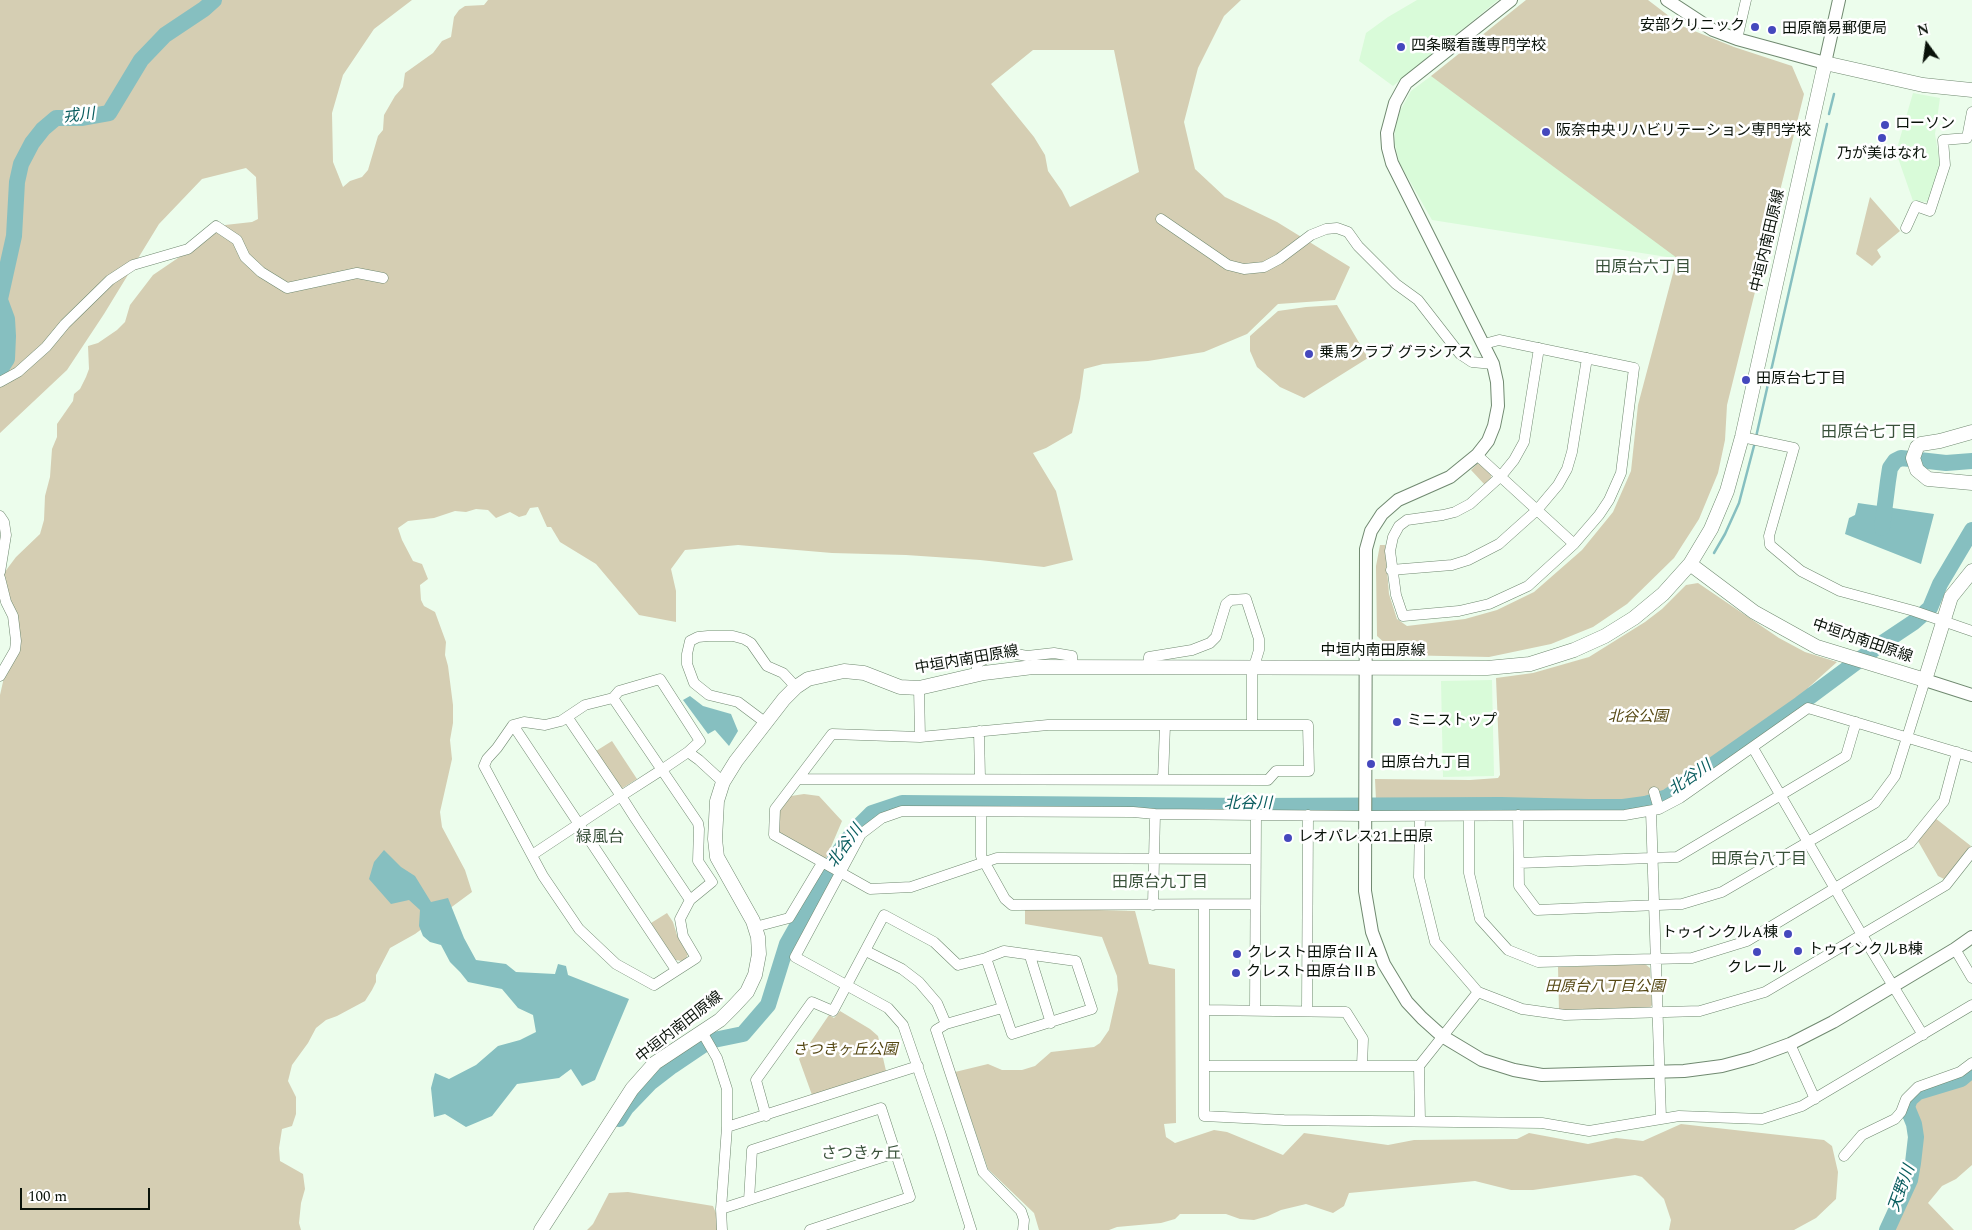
<!DOCTYPE html>
<html>
<head>
<meta charset="utf-8">
<style>
	body { margin:0 }
	#map { position:relative; width:1972px; height:1230px; overflow:hidden; background:#ecfdec; font-family:Spectral,serif }
	canvas { display:block }
	.north { position:absolute; left:1902px; top:20px; width:50px; height:50px; -webkit-text-stroke:4px #fff; paint-order:stroke; rotate:346deg; font-size:14px; font-weight:700; line-height:20px; text-align:center; color:#091209 }
	.north::after { content:''; display:block; margin:auto; width:18px; height:22px; background:#091209; clip-path:polygon(50% 0,100% 100%,50% 72%,0 100%) }
	.scale { position:absolute; left:20px; top:1188px; width:130px; height:22px; box-sizing:border-box; border:2px solid #091209; border-top:0; padding-left:6px; font-size:15px; line-height:18px; white-space:nowrap; color:#091209; -webkit-text-stroke:4px #fff; paint-order:stroke }
</style>
</head>
<body>
<div id="map">
<canvas width="1972" height="1230"></canvas>
<div class="north">N</div>
<div class="scale">100 m</div>
</div>
<script>
const c = document.querySelector('canvas').getContext('2d');
c.lineJoin = 'round';
function fill(path, color) { c.fillStyle = color; c.fill(path, 'evenodd'); }
const toPath = rows => new Path2D(rows.map(r => 'M' + r).join(''));
function stroke(path, color, width, dash) { c.strokeStyle = color; c.lineWidth = width; c.lineCap = dash ? 'butt' : 'round'; c.setLineDash(dash || []); c.stroke(path); }
function write(font, color, halo, rows, align = 'center') {
  c.font = font + ' Spectral,"Noto Sans JP",serif'; c.lineWidth = 5; c.setLineDash([]); c.textBaseline = 'middle'; c.strokeStyle = halo; c.fillStyle = color; for (const [text, x, y, turn = 0] of rows) {
    c.save(); c.translate(x, y); c.rotate((+turn || 0) * Math.PI / 180); c.textAlign = isNaN(turn) ? turn : align; if (halo) c.strokeText(text, 0, 0); c.fillText(text, 0, 0); c.restore();
  }
}
const built = toPath([
	[1417,0,1498,0,1393,86,1359,61,1366,33,1388,17],
	[1578,3,1686,260,1432,220,1399,162,1395,144,1395,130,1400,111,1411,91,1431,76],
	[1913,93,1940,98,1935,134,1940,164,1928,202,1913,201,1896,152],
	[1492,680,1494,776,1443,777,1441,681]
]);
const green = toPath([
	[0,0,412,0,374,29,343,75,332,113,333,162,343,187,350,181,362,177,368,170,378,136,383,130,384,115,395,96,403,87,405,73,433,53,442,41,451,37,454,17,459,10,465,6,484,5,488,0,1241,0,1224,16,1198,68,1184,122,1195,169,1225,197,1277,222,1350,267,1335,300,1278,304,1247,334,1204,352,1148,361,1103,364,1084,369,1080,398,1072,433,1046,448,1033,453,1056,491,1073,560,1044,567,980,560,906,555,832,553,738,545,685,550,671,569,676,591,676,622,639,615,596,564,560,542,551,527,547,527,538,507,530,508,526,515,519,517,510,512,496,518,488,510,476,509,466,512,455,511,434,518,408,521,398,528,402,540,413,561,422,564,428,579,420,585,421,600,424,606,435,612,446,642,445,655,448,666,453,705,453,723,450,740,452,759,440,812,442,827,465,870,472,892,415,934,390,948,376,975,376,982,372,990,365,1001,337,1016,326,1020,316,1028,308,1043,292,1065,288,1081,296,1097,296,1114,292,1126,282,1129,279,1148,280,1161,303,1174,305,1189,301,1203,299,1223,301,1230,0,1230,0,695,5,673,11,666,13,606,6,589,4,573,16,557,40,534,44,520,45,496,50,477,52,449,57,437,57,424,73,401,74,394,80,389,86,377,89,369,88,346,98,343,117,330,125,322,130,305,153,275,200,243,216,226,252,222,258,219,256,177,246,168,202,179,159,224,104,314,67,370,0,433],
	[1033,50,1114,50,1139,172,1070,207,1062,191,1048,171,1045,155,1034,137,991,84],
	[1526,0,1648,0,1682,26,1734,47,1792,66,1804,94,1727,405,1725,440,1718,473,1699,519,1674,558,1627,604,1593,627,1551,644,1489,657,1398,655,1377,636,1376,566,1380,545,1385,545,1389,594,1397,619,1407,626,1465,619,1497,610,1534,592,1582,550,1613,512,1631,471,1638,405,1677,258,1431,76],
	[1870,197,1900,231,1877,250,1881,257,1872,266,1856,254],
	[1337,305,1368,358,1304,398,1280,387,1257,367,1250,351,1250,336,1278,311,1306,307],
	[1477,464,1480,464,1491,475,1491,479,1485,485,1471,470],
	[1698,583,1779,638,1805,652,1837,662,1809,687,1801,698,1699,770,1677,785,1643,799,1625,803,1376,800,1375,779,1470,780,1498,778,1500,775,1496,678,1533,673,1589,657,1645,622,1662,609,1686,585],
	[612,741,637,779,621,789,596,751],
	[804,794,819,796,842,821,825,861,778,832,779,810,791,796],
	[1935,818,1971,846,1944,879,1938,876,1918,841],
	[1025,908,1135,911,1149,964,1175,969,1176,1123,1164,1124,1166,1137,1175,1143,1214,1130,1227,1132,1283,1155,1304,1133,1388,1145,1414,1140,1517,1139,1529,1133,1588,1144,1616,1138,1643,1141,1681,1124,1824,1140,1832,1146,1838,1172,1836,1199,1816,1218,1794,1230,1669,1230,1671,1220,1664,1199,1642,1177,1635,1175,1533,1190,1511,1190,1475,1181,1349,1193,1344,1206,1333,1213,1306,1204,1281,1210,1268,1216,1254,1220,1240,1219,1226,1214,1180,1214,1175,1219,1161,1223,1117,1227,1109,1230,1039,1230,1034,1213,988,1169,955,1072,988,1064,1002,1070,1022,1070,1035,1066,1051,1052,1094,1047,1100,1043,1109,1030,1118,990,1117,976,1102,937,1025,924],
	[667,913,673,922,677,935,688,954,686,959,682,961,675,960,651,923],
	[1645,964,1650,968,1652,1005,1649,1009,1559,1011,1558,967],
	[840,1011,870,1029,878,1036,886,1071,812,1095,799,1059,829,1015,834,1018],
	[1972,1073,1972,1165,1956,1179,1942,1186,1928,1203,1954,1230,1887,1230,1909,1199,1916,1174,1920,1149,1920,1129,1910,1111,1913,1100,1965,1080],
	[628,1192,713,1206,718,1218,718,1230,587,1230,593,1224,609,1193]
]);
const water = toPath([
	[1858,503,1934,514,1921,564,1845,534,1849,518,1855,515],
	[690,696,703,706,731,714,738,731,729,746,715,730,708,734,683,700],
	[384,850,401,867,415,876,431,902,448,898,464,938,476,960,506,964,516,972,555,974,558,964,566,966,568,975,629,999,595,1080,582,1086,571,1069,559,1078,517,1084,492,1116,466,1127,445,1114,434,1117,431,1088,435,1073,449,1079,476,1065,498,1046,520,1040,536,1032,533,1015,518,1008,502,989,468,982,460,972,450,962,441,945,430,942,423,936,419,926,420,910,409,900,391,904,369,879,374,862]
]);
const stream = toPath([
	[1829,114,1834,94],
	[1756,437,1827,124],
	[1714,553,1725,534,1739,503,1755,442]
]);
const river = toPath([
	[0,299,14,236,17,182,21,164,32,143,43,129,56,118,81,118,109,113,141,60,165,35,204,9,214,0],
	[0,300,7,319,8,336,7,359,0,370],
	[1882,528,1888,481,1890,468,1895,461,1901,458,1946,463,1972,461],
	[619,1119,626,1108,650,1083,672,1066,709,1041,743,1034,768,1005,787,944,839,852,855,830,872,813,902,803,1249,806,1501,805,1588,807,1623,807,1645,804,1667,797,1800,704,1878,646,1914,622,1930,608,1940,584,1972,530],
	[1887,1230,1910,1180,1913,1163,1916,1137,1914,1124,1907,1107,1910,1099,1918,1092,1961,1079,1972,1070]
]);
const minor = toPath([
	[1737,39,1746,0],
	[1161,219,1228,265,1244,269,1264,267,1279,259,1311,235,1326,229,1337,228,1348,232,1358,246,1396,284,1418,300,1460,354,1472,362,1493,364],
	[1906,228,1916,206,1930,211,1945,165,1943,140,1967,138,1972,112],
	[1484,344,1499,340,1634,368,1621,473,1609,500,1599,515,1574,544,1528,586,1489,604,1459,611,1403,616,1396,595,1390,551,1393,537,1399,526,1407,520,1443,515,1455,512,1470,504,1501,476,1514,460,1524,442,1539,348],
	[0,382,18,372,46,347,65,324,110,280,133,265,188,249,216,226,237,240,245,257,261,272,287,288,357,273,383,278],
	[1742,437,1794,448,1769,536,1770,545,1801,571,1840,591,1914,611,1972,631],
	[1477,455,1574,544],
	[0,516,4,522,6,535,0,572],
	[1391,570,1452,565,1468,560,1499,544,1537,510,1558,485,1567,469,1572,452,1587,358],
	[0,578,6,602,13,616,16,641,15,650,0,676],
	[1148,666,1149,657,1192,650,1210,643,1216,637,1226,604,1231,600,1246,599,1259,639,1259,650,1252,673,1252,725],
	[977,674,977,663,997,653,1005,652,1027,656,1054,653,1072,656,1073,667],
	[919,688,920,737],
	[613,698,698,823,699,829,698,861,712,882,690,900],
	[766,723,738,702,709,695,694,683,687,664,687,654,690,641,698,637,708,636,733,636,744,639,751,643,767,666,783,673,796,687],
	[513,725,676,970],
	[979,731,980,778],
	[1753,748,1862,935,1923,1035],
	[688,752,699,760,723,782],
	[799,779,1268,780,1276,771,1309,771,1308,725,1048,725,920,737,832,734,775,809,774,835,870,889,911,887,997,858,1255,859],
	[1163,780,1165,725],
	[1654,792,1659,809],
	[1651,811,1661,1118],
	[981,812,981,856,1005,899,1012,905,1255,904],
	[1518,815,1519,886,1537,910,1682,904,1722,892,1875,803,1895,776,1925,680],
	[1420,816,1419,877,1435,942,1478,992,1522,1009,1565,1015,1700,1011,1765,992,1946,885,1972,852],
	[1469,816,1469,873,1480,919,1508,950,1538,962,1692,958,1747,941,1910,843,1944,801,1957,752],
	[532,855,621,796,663,769,688,752,700,741,660,679,619,691,613,698,585,705,561,721,545,725,524,722,513,725,497,748,487,759,484,766,543,876,579,929,616,964,654,985,696,958,683,936,680,919,690,900,635,818,621,796,568,718],
	[1519,863,1677,857,1846,756,1856,722],
	[1153,905,1155,814],
	[1204,905,1204,1116,1284,1120,1542,1123,1589,1131,1679,1116,1762,1119,1802,1106,1972,1005],
	[755,927,789,918,822,863],
	[1955,949,1972,978],
	[866,951,902,969,919,982,937,1003,946,1024],
	[1030,956,1051,1023],
	[1002,1008,946,1024,936,1030,983,1172,1021,1211,1024,1220,1023,1230],
	[1204,1010,1346,1012,1363,1039,1362,1066],
	[1255,1010,1256,815],
	[1307,1010,1308,815],
	[702,1032,717,1058,727,1089,727,1127,721,1209,722,1230],
	[1790,1044,1815,1099],
	[1204,1066,1419,1066,1478,992],
	[1419,1066,1420,1121],
	[766,1116,756,1080,812,1002,833,1011,884,915,934,942,958,965,986,958,1004,951,1076,961,1092,1009,1012,1034,986,958],
	[727,1127,918,1066],
	[1844,1156,1862,1135,1895,1119,1901,1112,1906,1099,1918,1087,1960,1072,1972,1063],
	[749,1200,752,1150,881,1108,910,1197,810,1230],
	[721,1209,895,1153],
	[969,1230,971,1229,940,1132,903,1025,888,1008,795,957,861,834,882,818,902,811,1133,812,1155,814,1365,816,1625,815,1659,809,1680,798,1808,708,1972,757]
]);
const tertiary = toPath([
	[1511,0,1406,83,1395,103,1387,133,1388,148,1392,163,1493,364,1497,382,1498,406,1494,426,1488,441,1477,455,1450,477,1398,500,1382,514,1371,531,1366,549,1365,891,1372,932,1384,964,1407,1002,1422,1018,1442,1036,1482,1060,1514,1070,1542,1075,1684,1071,1722,1066,1752,1058,1790,1044,1833,1022,1955,949,1972,937],
	[1667,0,1713,30,1737,39,1825,63,1839,0],
	[1925,680,1972,695]
]);
const secondary = toPath([
	[1972,432,1940,441,1921,444,1917,447,1913,458,1917,470,1928,479,1972,483],
	[1690,564,1754,612,1817,647,1925,680,1951,597,1972,571],
	[541,1230,632,1089,655,1063,720,1020,734,1006,747,992,755,975,759,954,758,937,753,921,717,857,715,839,717,801,723,782,736,761,784,699,796,687,808,679,844,671,864,673,900,687,919,688,984,673,1033,667,1487,668,1530,664,1574,650,1605,636,1634,618,1663,594,1690,564,1711,529,1727,491,1742,437,1825,63,1923,85,1972,90]
]);
const markers = [
	[1755,27,5,"#4548bd"],
	[1772,30,5,"#4548bd"],
	[1401,47,5,"#4548bd"],
	[1885,125,5,"#4548bd"],
	[1546,132,5,"#4548bd"],
	[1882,138,5,"#4548bd"],
	[1309,354,5,"#4548bd"],
	[1746,380,5,"#4548bd"],
	[1397,722,5,"#4548bd"],
	[1371,764,5,"#4548bd"],
	[1288,838,5,"#4548bd"],
	[1788,934,5,"#4548bd"],
	[1798,951,5,"#4548bd"],
	[1757,952,5,"#4548bd"],
	[1237,954,5,"#4548bd"],
	[1236,973,5,"#4548bd"]
];
const poiNames = [
	["安部クリニック",1745,27,"right"],
	["田原簡易郵便局",1782,30],
	["四条畷看護専門学校",1411,47],
	["ローソン",1895,125],
	["阪奈中央リハビリテーション専門学校",1556,132],
	["乃が美はなれ",1882,155,"center"],
	["乗馬クラブ グラシアス",1319,354],
	["田原台七丁目",1756,380],
	["ミニストップ",1407,722],
	["田原台九丁目",1381,764],
	["レオパレス21上田原",1298,838],
	["トゥインクルA棟",1778,934,"right"],
	["トゥインクルB棟",1808,951],
	["クレスト田原台ⅡA",1247,954],
	["クレール",1757,969,"center"],
	["クレスト田原台ⅡB",1246,973]
];
const streetNames = [
	["中垣内南田原線",1769,241,-77],
	["中垣内南田原線",1862,642,19],
	["中垣内南田原線",1373,652],
	["中垣内南田原線",967,661,-10],
	["中垣内南田原線",680,1028,-38]
];
const parkNames = [
	["北谷公園",1638,718],
	["田原台八丁目公園",1605,988],
	["さつきヶ丘公園",845,1051]
];
const waterNames = [
	["戎川",79,117,-6],
	["北谷川",1691,779,-35],
	["北谷川",1248,805],
	["北谷川",846,847,-54],
	["天野川",1903,1189,-70]
];
const neighbourhoodNames = [
	["田原台六丁目",1643,269],
	["田原台七丁目",1869,434],
	["緑風台",600,839],
	["田原台八丁目",1759,861],
	["田原台九丁目",1160,884],
	["さつきヶ丘",861,1155]
];
fill(built, '#d9fbd9');
fill(green, '#d5ceb3');
fill(water, '#86bfc0');
stroke(stream, '#86bfc0', 2.5);
stroke(river, '#86bfc0', 16);
stroke(minor, '#708970', 11);
stroke(tertiary, '#708970', 14);
stroke(secondary, '#708970', 15);
stroke(minor, '#fff', 10);
stroke(tertiary, '#fff', 12);
stroke(secondary, '#fff', 14);
for (const [x, y, r, color] of markers) { const dot = new Path2D(); dot.arc(x, y, r, 0, 2 * Math.PI); c.fillStyle = color; c.fill(dot); stroke(dot, '#fff', 2); }
write('15px', '#091209', '#fff', poiNames, 'left');
write('15px', '#091209', '#fff', streetNames);
write('italic 15px', '#564814', '#fff', parkNames);
write('italic 16px', '#0a5d5f', '#fff', waterNames);
write('16px', '#39513a', '#fff', neighbourhoodNames);
</script>
</body>
</html>
